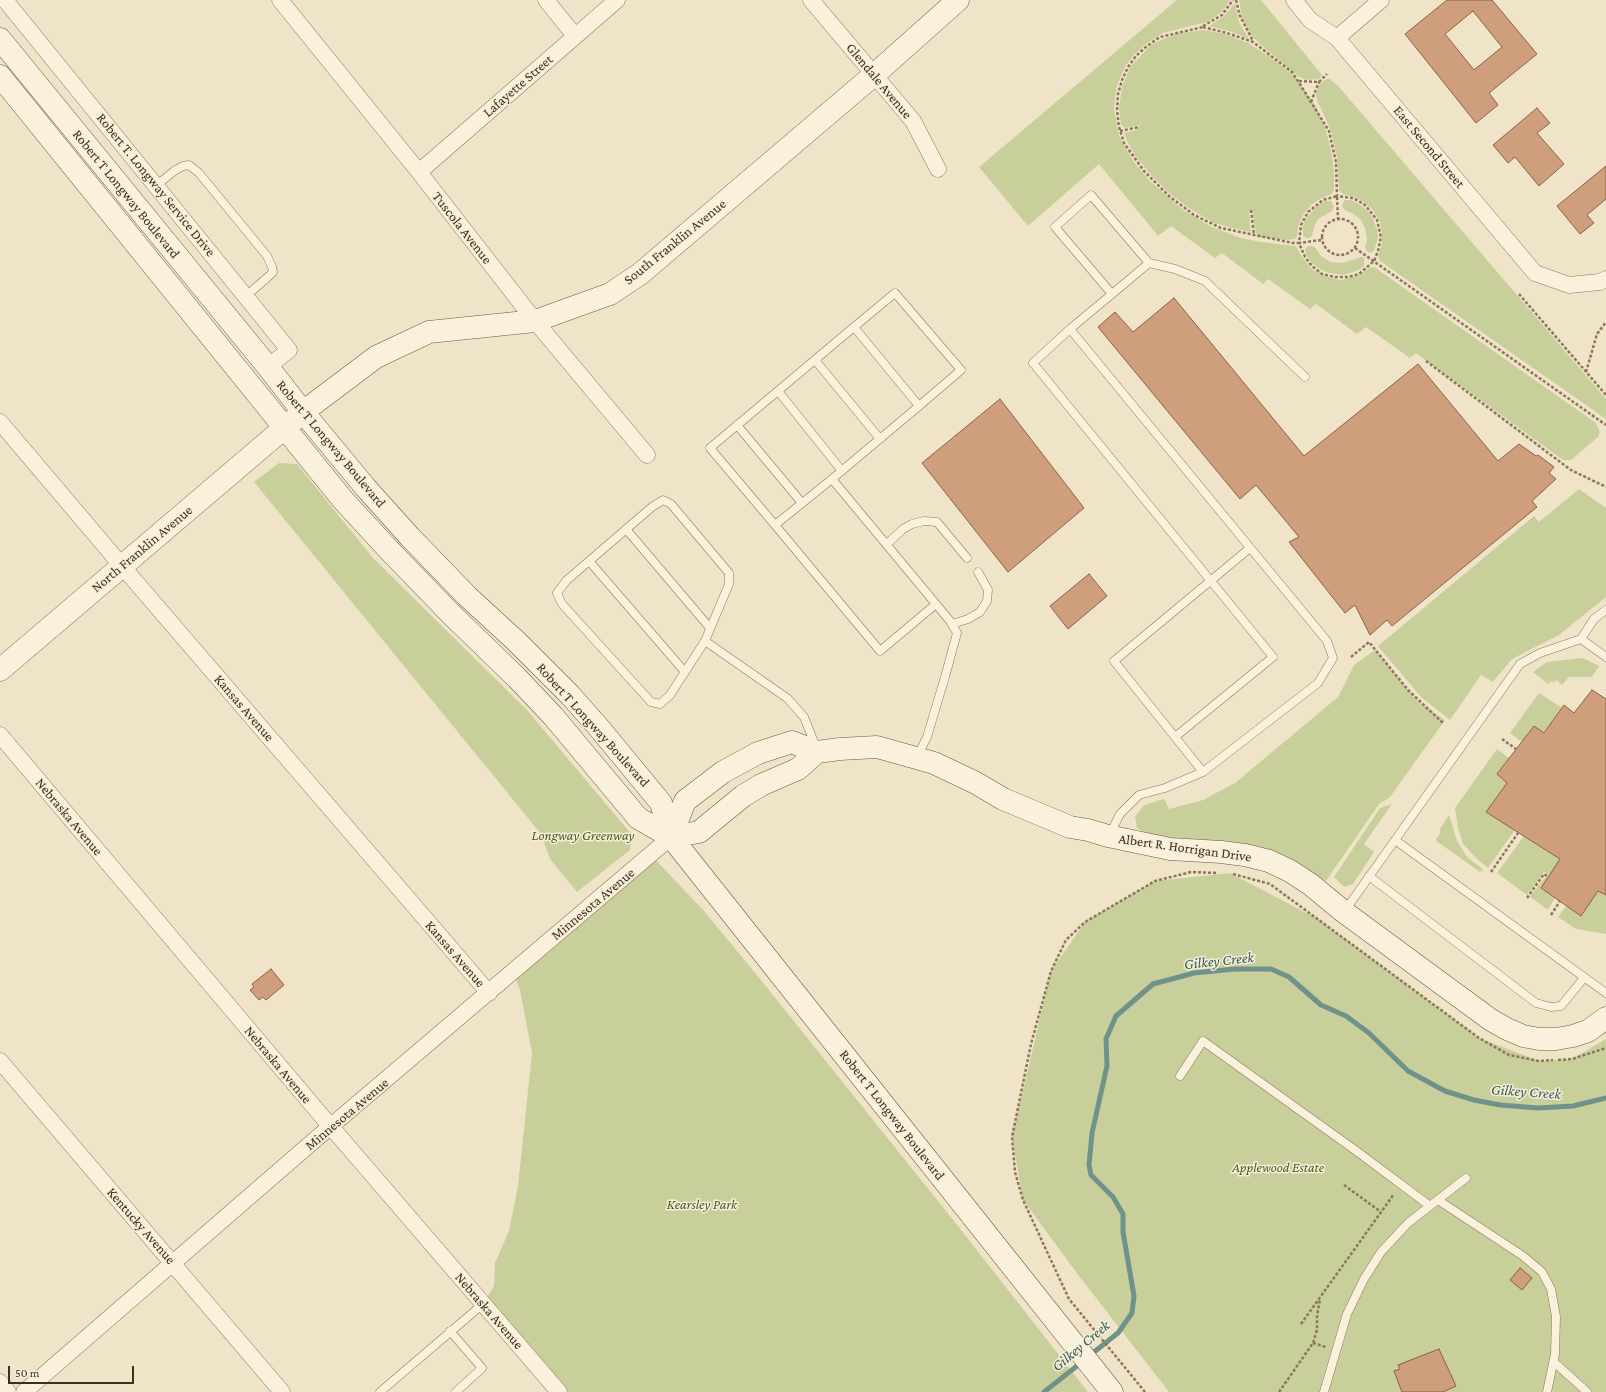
<!DOCTYPE html>
<html>
<head>
<meta charset="utf-8">
<style>
	body { margin:0 }
	#map { position:relative; width:1606px; height:1392px; overflow:hidden; background:#f0e4c8; font-family:"Crimson Pro",serif }
	canvas { display:block }
	.scale { position:absolute; left:8px; top:1366px; width:126px; height:18px; box-sizing:border-box; border:2px solid #3d2e20; border-top:0; padding-left:5px; font-size:12px; line-height:14px; white-space:nowrap; color:#3d2e20; -webkit-text-stroke:3px #f7eed8; paint-order:stroke }
</style>
</head>
<body>
<div id="map">
<canvas width="1606" height="1392"></canvas>
<div class="scale">50 m</div>
</div>
<script>
const c = document.querySelector('canvas').getContext('2d');
c.lineJoin = 'round';
function fill(path, color) { c.fillStyle = color; c.fill(path, 'evenodd'); }
const toPath = rows => new Path2D(rows.map(r => 'M' + r).join(''));
function stroke(path, color, width, dash) { c.strokeStyle = color; c.lineWidth = width; c.lineCap = dash ? 'butt' : 'round'; c.setLineDash(dash || []); c.stroke(path); }
function write(font, color, halo, rows, align = 'center') {
  c.font = font + ' "Crimson Pro",serif'; c.lineWidth = 3; c.setLineDash([]); c.textBaseline = 'middle'; c.strokeStyle = halo; c.fillStyle = color; for (const [text, x, y, turn = 0] of rows) {
    c.save(); c.translate(x, y); c.rotate((+turn || 0) * Math.PI / 180); c.textAlign = isNaN(turn) ? turn : align; if (halo) c.strokeText(text, 0, 0); c.fillText(text, 0, 0); c.restore();
  }
}
const green = toPath([
	[1177,0,1230,0,1222,12,1207,22,1163,33,1147,43,1135,54,1126,65,1117,85,1114,108,1119,136,1134,162,1150,181,1183,210,1212,227,1241,238,1261,242,1296,246,1302,257,1313,270,1328,277,1341,280,1359,275,1369,268,1374,267,1596,423,1600,432,1598,437,1571,460,1563,460,1416,353,1410,358,1366,327,1357,334,1316,304,1310,309,1268,279,1263,284,1222,253,1215,258,1171,226,1158,236,1099,164,1028,226,979,167],
	[1239,0,1261,0,1322,75,1319,79,1306,80,1298,76,1260,44,1251,35,1242,19],
	[1235,3,1239,22,1249,39,1229,31,1209,26,1224,16],
	[1204,30,1225,34,1248,43,1270,57,1292,74,1304,89,1316,107,1325,127,1331,150,1334,170,1334,190,1332,194,1320,199,1311,205,1303,215,1298,227,1297,237,1295,239,1285,240,1259,237,1256,234,1252,209,1249,212,1251,232,1232,228,1214,223,1190,209,1169,193,1152,176,1136,157,1128,143,1124,133,1136,130,1140,125,1125,128,1121,125,1119,108,1122,87,1130,67,1151,45,1163,39,1180,33],
	[1326,79,1330,79,1339,87,1606,399,1606,419,1380,261,1378,256,1382,244,1382,233,1380,222,1372,209,1363,201,1354,197,1343,194,1339,190,1337,157,1331,131,1317,100,1316,94,1319,85],
	[1345,200,1351,200,1359,204,1368,211,1373,219,1377,229,1378,238,1374,251,1369,253,1366,250,1365,247,1367,239,1365,228,1361,220,1354,214,1345,210,1342,207,1343,203],
	[1326,201,1331,201,1334,207,1332,211,1318,219,1314,227,1312,236,1309,238,1306,238,1303,236,1303,226,1307,217,1318,205],
	[1308,246,1312,246,1315,247,1321,256,1331,262,1343,263,1361,257,1364,258,1364,266,1359,270,1344,275,1329,273,1321,270,1313,264,1306,255,1305,249],
	[279,463,297,464,373,558,527,710,632,835,630,850,577,892,550,859,541,834,254,482],
	[1579,489,1606,508,1606,597,1559,635,1512,659,1493,682,1481,675,1450,720,1421,697,1378,646,1534,516,1539,522],
	[1375,650,1417,701,1445,720,1390,797,1379,804,1326,881,1281,854,1237,843,1150,836,1137,828,1135,817,1144,805,1164,799,1169,809,1203,800,1235,783,1338,697,1354,665],
	[1583,658,1599,666,1592,677,1569,677,1562,685,1556,680,1554,683,1551,681,1548,684,1533,672,1547,662],
	[1539,693,1562,708,1544,733,1534,726,1522,742,1510,733],
	[1497,749,1509,758,1497,774,1507,783,1486,812,1515,830,1488,868,1476,858,1463,844,1458,828,1455,808],
	[1392,804,1364,844,1374,852,1353,884,1344,887,1334,877,1380,808],
	[1449,815,1457,841,1467,857,1484,870,1480,872,1435,840,1440,834,1440,829],
	[1524,836,1560,859,1550,875,1544,872,1527,895,1497,873],
	[651,855,704,911,756,974,950,1216,1088,1392,559,1392,483,1304,494,1286,495,1263,509,1231,518,1186,532,1053,520,990,513,972],
	[1230,873,1318,919,1479,1038,1539,1061,1572,1059,1606,1039,1606,1392,1169,1392,1076,1272,1023,1200,1012,1137,1051,971,1085,922,1155,881],
	[1545,877,1548,878,1541,888,1555,898,1548,910,1530,897],
	[1598,891,1606,895,1606,934,1576,929,1558,917,1566,906,1581,916]
]);
const stream = toPath([
	[1089,1356,1118,1333,1132,1313,1134,1296,1123,1232,1123,1214,1113,1197,1091,1175,1089,1165,1092,1133,1107,1066,1106,1039,1116,1016,1153,984,1194,973,1235,969,1271,969,1289,977,1321,1005,1346,1016,1369,1033,1408,1071,1445,1091,1474,1100,1500,1105,1538,1108,1573,1106,1606,1098],
	[1044,1392,1082,1362]
]);
const building = toPath([
	[1447,0,1492,0,1537,54,1489,93,1498,105,1476,123,1405,34,1447,0],
	[1473,11,1502,47,1474,70,1445,34,1473,11],
	[1537,108,1550,123,1537,133,1564,164,1539,186,1515,157,1508,163,1493,145,1537,108],
	[1606,166,1606,199,1587,215,1594,223,1580,234,1557,206,1606,166],
	[1174,298,1304,456,1418,364,1498,461,1519,444,1536,456,1538,455,1554,467,1549,473,1556,479,1532,501,1537,507,1392,626,1387,620,1370,635,1355,605,1345,613,1289,542,1299,537,1256,485,1240,499,1098,327,1115,312,1133,332,1174,298],
	[1000,399,1084,508,1008,572,922,463,1000,399],
	[1089,574,1107,596,1068,629,1050,606,1089,574],
	[1592,690,1606,699,1606,895,1598,891,1581,916,1541,888,1560,859,1486,812,1507,783,1497,774,1534,726,1544,733,1564,705,1574,713,1592,690],
	[271,969,284,985,266,1000,263,997,259,1000,250,990,254,987,252,984,271,969],
	[1520,1268,1532,1278,1522,1290,1510,1280,1520,1268],
	[1439,1349,1456,1386,1443,1392,1402,1392,1394,1371,1400,1369,1398,1365,1439,1349]
]);
const path = toPath([
	[1236,0,1240,16,1253,41],
	[1203,26,1222,15,1233,0],
	[1203,27,1227,33,1253,42,1292,72,1298,81,1329,131,1336,162,1337,196,1352,198,1359,201,1366,206,1377,220,1381,237,1378,251,1374,261,1359,274,1348,277,1335,277,1322,274,1312,266,1305,257,1299,243,1293,243,1221,228,1194,215,1169,196,1144,171,1124,143,1119,127,1117,110,1118,94,1122,80,1128,67,1136,56,1147,46,1160,37,1203,27],
	[1299,81,1319,82,1327,74],
	[1311,102,1319,82],
	[1120,131,1139,127],
	[1251,210,1254,235],
	'1322 237a18 18 0 1 1 36 0a18 18 0 1 1-36 0Z',
	[1321,240,1299,243,1301,225,1308,212,1323,200,1337,196,1338,219],
	[1355,248,1606,425],
	[1519,294,1606,395],
	[1426,361,1571,470,1606,487],
	[1586,372,1597,334,1606,322],
	[1351,657,1369,642,1408,690,1444,724],
	[1502,739,1516,749],
	[1491,872,1518,833],
	[1233,874,1270,884,1479,1038,1509,1055,1539,1061,1553,1060],
	[1527,898,1544,874,1549,877],
	[1551,915,1560,901],
	[1558,1060,1572,1059,1606,1048],
	[1344,1185,1381,1212],
	[1301,1324,1394,1194],
	[1313,1343,1326,1347],
	[1145,1392,1069,1299,1023,1200,1015,1172,1012,1137,1031,1044,1051,971,1066,940,1085,922,1155,881,1191,872,1218,873],
	[1279,1392,1313,1343,1317,1330,1317,1316,1320,1299]
]);
const lane = toPath([
	[157,185,174,171,183,166,189,165,199,173,267,256,272,267,273,272,269,276,246,296],
	[1149,263,1175,269,1205,281,1305,377],
	[854,327,895,293,961,370,919,406],
	[1070,329,1112,294,1149,263,1091,195,1055,227,1112,294],
	[815,360,880,439],
	[778,391,842,471],
	[737,425,802,503],
	[775,525,710,448,854,327,919,406,832,479],
	[626,529,710,628],
	[887,544,903,529,912,524,924,521,937,522,967,558],
	[589,561,685,672],
	[952,624,968,619,980,612,987,601,988,590,978,572],
	[1581,639,1606,657],
	[705,641,729,584,729,573,671,504,663,500,652,507,567,580,557,593,562,604,651,702,660,704,670,695,705,641,787,698,804,717,816,747],
	[1175,737,1114,661,1250,548],
	[917,757,927,737,945,677,957,633,950,621,832,479,775,525,880,651,936,604],
	[1109,836,1120,814,1139,795,1165,788,1203,772,1318,683,1333,658,1327,641,1070,329,1033,363,1273,657,1175,737,1203,772],
	[1395,840,1606,993],
	[1369,876,1536,1003,1551,1007,1561,1006,1584,978],
	[1344,912,1520,664,1540,653,1581,639,1594,619,1606,610],
	[1180,1076,1203,1041,1355,1150,1430,1206],
	[1438,1200,1523,1256,1542,1272,1551,1289,1556,1317,1555,1354,1547,1392],
	[450,1331,482,1368,456,1392],
	[1554,1362,1587,1392],
	[380,1392,483,1304],
	[1324,1392,1347,1314,1364,1279,1381,1252,1408,1223,1466,1178]
]);
const street = toPath([
	[5,0,289,350,268,367],
	[280,0,419,172,535,321,647,455],
	[546,0,575,36],
	[811,0,913,121,938,169],
	[1294,0,1310,20,1337,38,1535,273,1569,285,1600,282,1606,279],
	[1337,38,1381,0],
	[419,172,617,0],
	[0,422,122,566,489,993],
	[0,735,320,1114,559,1392],
	[0,1061,282,1392],
	[0,1382,8,1392],
	[24,1392,317,1138,671,837]
]);
const secondary = toPath([
	[0,39,268,367,303,412,366,488,410,537,467,596,516,641,570,695,600,729,661,803,671,837],
	[0,76,343,500,389,550,452,615,517,678,553,716,638,818,671,837,1112,1392],
	[0,670,303,412,376,357,429,332,535,321,610,294,640,274,875,74,958,0],
	[671,837,685,801,723,772,758,753,792,742,817,752,840,749,877,747,934,763,976,783,1003,799,1070,827,1088,830,1108,836,1170,849,1221,852,1245,855,1269,861,1290,871,1310,884,1344,912,1491,1020,1507,1029,1523,1036,1539,1039,1556,1039,1573,1036,1588,1031,1606,1018],
	[671,837,699,832,743,796,761,785,798,769,817,752]
]);
const streetNames = [
	["Glendale Avenue",879,81,50],
	["Lafayette Street",518,86,-41],
	["East Second Street",1429,147,50],
	["Robert T. Longway Service Drive",156,185,51],
	["Robert T Longway Boulevard",126,194,51],
	["Tuscola Avenue",462,228,52],
	["South Franklin Avenue",675,242,-39],
	["Robert T Longway Boulevard",331,444,50],
	["North Franklin Avenue",142,549,-40],
	["Kansas Avenue",244,708,49],
	["Robert T Longway Boulevard",593,725,48],
	["Nebraska Avenue",69,817,50],
	["Albert R. Horrigan Drive",1185,848,8],
	["Minnesota Avenue",593,904,-40],
	["Kansas Avenue",455,954,49],
	["Nebraska Avenue",278,1065,50],
	["Minnesota Avenue",347,1114,-40],
	["Robert T Longway Boulevard",892,1115,52],
	["Kentucky Avenue",141,1226,49],
	["Nebraska Avenue",489,1311,49]
];
const parkNames = [
	["Longway Greenway",583,836],
	["Applewood Estate",1278,1168],
	["Kearsley Park",702,1205]
];
const waterNames = [
	["Gilkey Creek",1219,961,-6],
	["Gilkey Creek",1526,1092,4],
	["Gilkey Creek",1081,1346,-40]
];
fill(green, '#c9cf9b');
stroke(stream, '#6f938a', 5);
fill(building, '#cf9f7d');
stroke(building, '#8d5f41', 1);
stroke(lane, '#8d765c', 9);
stroke(street, '#8d765c', 17);
stroke(secondary, '#6f573f', 23);
stroke(path, '#8d765c', 2.5, [3, 2]);
stroke(lane, '#faf1dc', 8);
stroke(street, '#faf1dc', 16);
stroke(secondary, '#faf1dc', 22);
write('14px', '#3d2e20', '#f7eed8', streetNames);
write('italic 14px', '#4d5a26', '#f7eed8', parkNames);
write('italic 15px', '#2f5d5a', '#f7eed8', waterNames);
</script>
</body>
</html>
